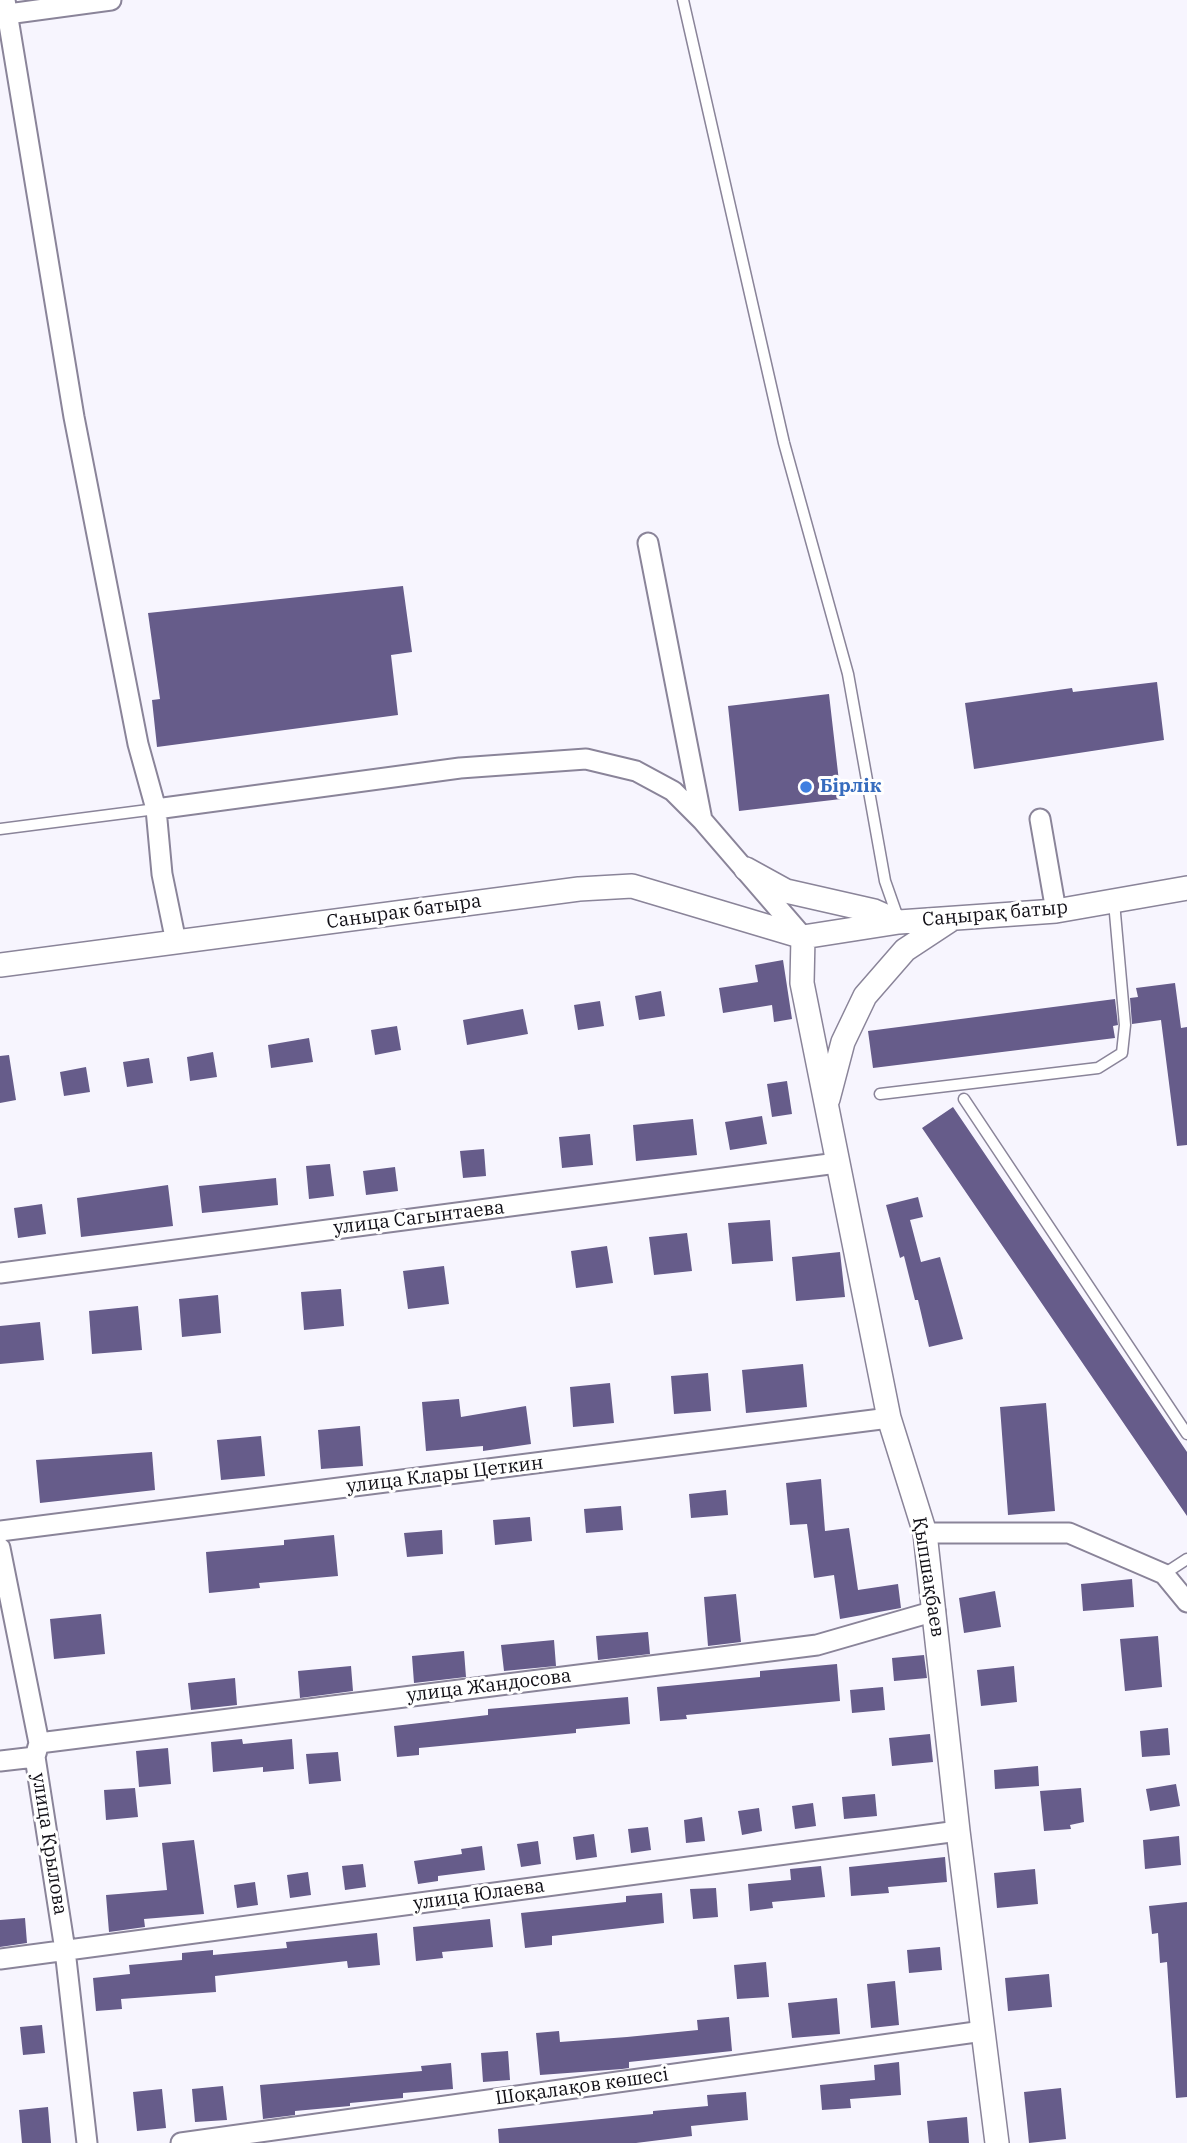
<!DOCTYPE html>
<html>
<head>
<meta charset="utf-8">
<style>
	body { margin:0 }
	canvas { display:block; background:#f7f5fe }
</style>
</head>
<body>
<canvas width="1187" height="2143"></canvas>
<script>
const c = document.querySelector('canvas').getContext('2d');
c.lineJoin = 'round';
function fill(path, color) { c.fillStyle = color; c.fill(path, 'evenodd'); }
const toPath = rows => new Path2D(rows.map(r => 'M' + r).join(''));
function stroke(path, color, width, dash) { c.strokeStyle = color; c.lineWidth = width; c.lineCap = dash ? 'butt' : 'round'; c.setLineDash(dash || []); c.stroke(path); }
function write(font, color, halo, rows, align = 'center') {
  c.font = font + ' "IBM Plex Serif",serif'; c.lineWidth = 6; c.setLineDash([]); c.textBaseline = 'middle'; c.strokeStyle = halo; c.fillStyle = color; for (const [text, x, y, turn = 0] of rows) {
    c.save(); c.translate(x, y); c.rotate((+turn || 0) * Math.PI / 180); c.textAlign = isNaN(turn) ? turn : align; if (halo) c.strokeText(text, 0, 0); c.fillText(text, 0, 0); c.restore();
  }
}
const building = toPath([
	[403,586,412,652,391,655,398,715,157,747,152,700,160,699,148,613],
	[1157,682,1164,740,974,769,965,703,1072,688,1073,692],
	[829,694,841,799,739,811,728,706],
	[783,960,792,1019,774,1022,772,1005,723,1013,719,988,758,982,755,965],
	[1175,983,1181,1028,1187,1027,1187,1145,1177,1146,1161,1020,1132,1024,1130,998,1138,997,1136,988],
	[661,991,665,1016,639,1020,635,996],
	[1115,999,1118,1025,1113,1026,1115,1038,873,1068,868,1031],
	[600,1001,604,1026,578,1030,574,1005],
	[523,1009,528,1034,467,1045,463,1020],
	[397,1026,401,1050,375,1055,371,1030],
	[309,1038,313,1062,271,1068,268,1045],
	[213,1052,217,1077,190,1081,187,1057],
	[9,1055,16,1100,0,1103,0,1056],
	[149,1058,153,1083,127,1087,123,1062],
	[86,1067,90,1092,64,1096,60,1072],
	[787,1081,792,1114,772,1117,767,1084],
	[953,1107,1187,1452,1187,1516,922,1128],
	[762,1116,767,1144,730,1150,725,1122],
	[693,1119,697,1155,636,1161,633,1125],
	[590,1134,593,1165,562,1168,559,1137],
	[484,1149,486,1176,463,1178,460,1151],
	[330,1164,334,1196,309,1199,306,1166],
	[395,1167,398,1191,366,1195,363,1171],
	[276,1178,278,1205,202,1213,199,1186],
	[168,1185,173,1226,81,1237,77,1198],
	[918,1197,923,1217,910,1220,921,1262,940,1257,963,1339,929,1347,918,1300,915,1300,904,1256,900,1258,886,1205],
	[42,1204,46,1234,18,1238,14,1208],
	[770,1220,773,1261,732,1264,728,1223],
	[687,1233,692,1271,654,1275,649,1237],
	[607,1246,613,1283,576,1288,571,1251],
	[840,1252,845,1297,796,1301,792,1257],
	[444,1266,449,1304,408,1309,403,1271],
	[341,1289,344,1326,304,1330,301,1292],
	[218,1295,221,1333,182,1337,179,1299],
	[138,1306,142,1350,92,1354,89,1311],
	[40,1322,44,1360,0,1364,0,1326],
	[803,1364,807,1407,746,1413,742,1370],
	[708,1373,711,1411,674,1414,671,1376],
	[610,1383,614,1423,573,1427,570,1387],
	[459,1399,461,1417,526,1406,531,1444,483,1451,483,1446,426,1451,422,1402],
	[1046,1403,1055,1511,1008,1515,1000,1407],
	[360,1426,363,1466,321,1469,318,1430],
	[261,1436,265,1476,221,1480,217,1440],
	[152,1452,155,1490,40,1503,36,1460],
	[821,1479,825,1531,849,1528,858,1590,898,1584,901,1608,840,1619,834,1575,814,1578,807,1524,790,1525,786,1483],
	[726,1490,728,1515,691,1518,689,1494],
	[621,1506,623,1530,586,1533,584,1509],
	[530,1517,532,1541,495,1545,493,1520],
	[442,1530,443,1554,407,1557,404,1533],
	[334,1535,338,1576,259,1583,260,1588,209,1593,206,1552,284,1545,284,1540],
	[1132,1579,1134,1607,1083,1611,1081,1584],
	[995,1591,1001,1627,964,1633,959,1598],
	[736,1594,741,1642,708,1646,704,1597],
	[101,1614,105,1654,54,1659,50,1619],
	[648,1632,650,1654,598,1660,596,1636],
	[1158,1636,1162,1687,1125,1691,1120,1639],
	[554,1640,556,1666,504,1671,501,1645],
	[464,1651,466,1677,414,1683,412,1656],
	[924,1655,927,1678,894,1681,892,1658],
	[837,1664,840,1701,686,1715,687,1719,660,1721,657,1687,760,1677,760,1671],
	[351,1666,353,1691,300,1698,298,1671],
	[1014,1666,1017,1702,981,1706,977,1670],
	[235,1678,237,1705,191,1710,188,1683],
	[883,1687,885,1710,852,1713,850,1690],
	[628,1697,630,1724,576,1729,576,1733,419,1748,419,1755,397,1757,394,1726,488,1715,488,1709],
	[1168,1728,1170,1755,1142,1757,1140,1731],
	[930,1734,933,1762,892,1766,889,1738],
	[242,1739,243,1744,292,1739,294,1769,263,1772,263,1767,213,1772,211,1742],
	[168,1748,171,1784,139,1787,136,1751],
	[338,1752,341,1781,309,1784,306,1754],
	[1038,1766,1039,1786,995,1789,994,1770],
	[1176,1784,1180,1806,1150,1811,1146,1789],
	[135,1788,138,1817,106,1820,104,1790],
	[1081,1788,1084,1822,1070,1825,1071,1829,1044,1831,1040,1791],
	[875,1794,877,1816,844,1819,842,1797],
	[813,1803,816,1826,795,1829,792,1806],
	[759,1808,762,1831,742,1835,738,1811],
	[702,1817,705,1841,686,1843,684,1820],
	[648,1827,651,1850,631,1853,628,1829],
	[594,1834,597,1857,576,1860,573,1837],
	[1179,1836,1181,1865,1145,1869,1143,1840],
	[194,1840,204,1914,144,1919,145,1927,109,1932,106,1895,167,1890,162,1843],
	[538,1841,541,1864,521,1867,517,1844],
	[482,1846,485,1870,438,1876,438,1881,418,1884,414,1861,462,1854,461,1849],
	[945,1857,947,1882,888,1887,889,1893,851,1896,849,1867],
	[363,1864,366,1887,345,1890,342,1866],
	[821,1866,825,1897,772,1902,773,1908,750,1911,748,1884,791,1880,790,1869],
	[1035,1869,1038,1904,997,1908,994,1873],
	[308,1872,311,1895,290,1898,287,1875],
	[255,1882,258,1905,237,1908,234,1885],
	[716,1888,718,1917,693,1919,690,1889],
	[662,1893,664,1923,552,1936,552,1945,525,1948,521,1913,626,1902,626,1896],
	[1187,1902,1187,2097,1176,2098,1167,1962,1160,1963,1158,1933,1152,1934,1149,1906],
	[25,1918,27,1943,0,1947,0,1920],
	[490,1919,493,1947,442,1952,443,1958,416,1961,413,1927],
	[377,1933,380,1965,348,1968,347,1961,215,1976,216,1992,121,1999,122,2009,96,2011,93,1978,130,1974,129,1965,182,1960,182,1953,213,1950,213,1955,287,1948,286,1942],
	[940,1947,942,1970,909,1973,907,1950],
	[766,1962,769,1997,737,1999,734,1965],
	[1049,1974,1052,2007,1008,2011,1005,1978],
	[895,1981,899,2025,871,2028,867,1984],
	[837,1998,840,2034,792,2038,788,2003],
	[729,2017,732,2051,629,2062,629,2068,622,2069,540,2075,536,2033,559,2031,560,2042,627,2037,698,2030,697,2020],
	[42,2025,45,2053,23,2055,20,2027],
	[508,2051,510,2080,483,2082,481,2053],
	[899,2062,901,2095,850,2099,851,2108,822,2110,820,2085,875,2080,874,2065],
	[451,2063,453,2089,403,2093,403,2098,350,2103,350,2106,295,2111,295,2115,263,2119,260,2085,422,2071,421,2066],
	[223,2086,227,2120,195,2122,192,2089],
	[1061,2088,1066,2139,1029,2143,1024,2092],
	[162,2089,166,2128,137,2131,133,2092],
	[746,2092,748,2120,691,2126,692,2136,636,2143,499,2143,498,2129,653,2114,653,2111,708,2106,707,2095],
	[48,2107,51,2143,22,2143,19,2110],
	[967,2117,969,2143,929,2143,927,2121]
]);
const service = toPath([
	[683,0,784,443,848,674,885,881,898,918],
	[0,829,156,809],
	[880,1094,1098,1068,1122,1053,1125,1025,1114,902],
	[964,1099,1187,1434],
	[1164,1574,1187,1559]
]);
const minor = toPath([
	[5,0,74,417,138,744,156,809,162,874,176,942],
	[0,15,111,0],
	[648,543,702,820],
	[156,809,460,768,586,759,636,771,673,791,702,820,803,937],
	[1040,819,1056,911],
	[0,1273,837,1163],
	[0,1531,889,1418],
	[925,1533,1069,1533,1164,1574,1187,1602],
	[0,1548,39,1743,35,1757,65,1950,87,2143],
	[39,1743,817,1645,935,1611],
	[0,1761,35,1757],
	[0,1959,958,1831],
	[181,2143,983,2031]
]);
const tertiary = toPath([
	[746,869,786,891,874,911,899,922],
	[803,937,802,983,889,1418,925,1533,958,1831,997,2143],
	[0,965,579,889,632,886,803,937,899,922,1056,911,1187,888],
	[828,1099,843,1042,865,996,905,950,952,919]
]);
const markers = [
	[806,787,7,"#3f7fe0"]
];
const shopNames = [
	["Бірлік",820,787]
];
const streetNames = [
	["Санырак батыра",404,912,-8],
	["Саңырақ батыр",995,914,-5],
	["улица Сагынтаева",419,1218,-7],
	["улица Клары Цеткин",445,1475,-7],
	["Қыпшақбаев",928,1577,81],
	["улица Жандосова",489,1686,-7],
	["улица Крылова",49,1844,81],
	["улица Юлаева",479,1895,-8],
	["Шоқалақов көшесі",582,2087,-8]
];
fill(building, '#665c8a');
stroke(service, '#8a8499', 13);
stroke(minor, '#8a8499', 23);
stroke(tertiary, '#8a8499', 26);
stroke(service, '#fff', 10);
stroke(minor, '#fff', 19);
stroke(tertiary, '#fff', 23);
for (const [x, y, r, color] of markers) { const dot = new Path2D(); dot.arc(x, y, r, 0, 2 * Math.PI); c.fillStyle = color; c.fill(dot); stroke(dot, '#fff', 2.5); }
write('bold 19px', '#366cbe', '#fff', shopNames, 'left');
write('19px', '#100e15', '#fff', streetNames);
</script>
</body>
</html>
